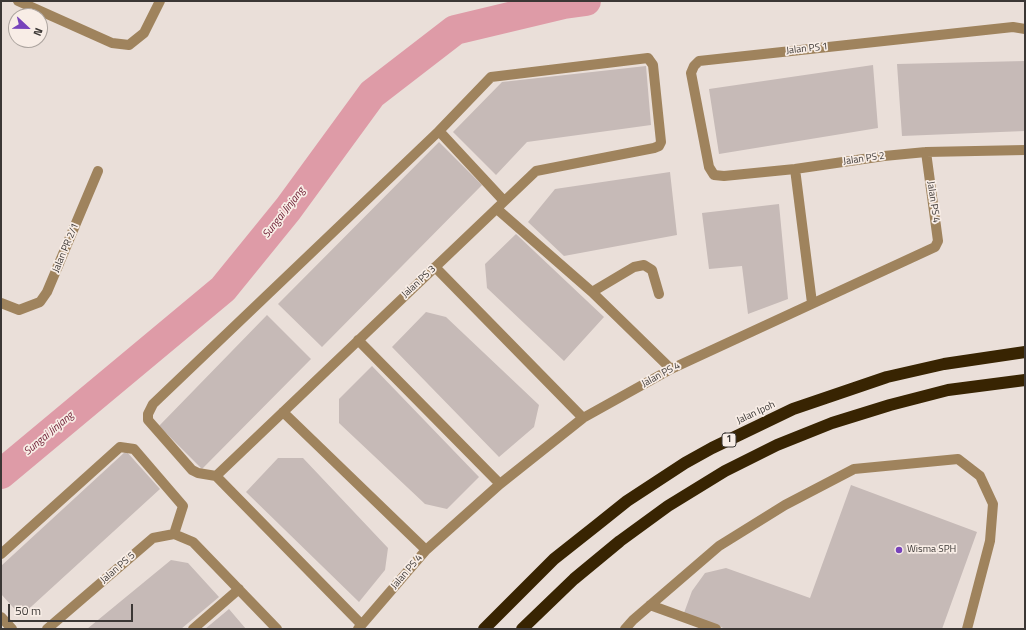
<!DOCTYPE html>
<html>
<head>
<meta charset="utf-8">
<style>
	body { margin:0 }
	#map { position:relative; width:1026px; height:630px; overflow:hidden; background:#eadfd9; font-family:"Titillium Web",sans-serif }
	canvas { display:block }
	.frame { position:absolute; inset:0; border:2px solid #3b3735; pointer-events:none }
	.north { position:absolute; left:8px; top:8px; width:40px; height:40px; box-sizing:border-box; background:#f8ede6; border:1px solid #aca49f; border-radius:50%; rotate:112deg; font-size:11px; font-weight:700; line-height:16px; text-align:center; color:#3b3735 }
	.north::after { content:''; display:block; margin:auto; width:14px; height:18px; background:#7743bb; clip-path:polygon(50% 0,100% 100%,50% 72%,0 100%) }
	.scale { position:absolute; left:8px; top:604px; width:125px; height:18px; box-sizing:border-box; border:2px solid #3b3735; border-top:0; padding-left:5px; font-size:12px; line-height:14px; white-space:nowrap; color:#3b3735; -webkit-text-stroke:3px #f8ede6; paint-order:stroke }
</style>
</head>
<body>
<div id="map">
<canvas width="1026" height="630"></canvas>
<div class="frame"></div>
<div class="north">N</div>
<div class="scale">50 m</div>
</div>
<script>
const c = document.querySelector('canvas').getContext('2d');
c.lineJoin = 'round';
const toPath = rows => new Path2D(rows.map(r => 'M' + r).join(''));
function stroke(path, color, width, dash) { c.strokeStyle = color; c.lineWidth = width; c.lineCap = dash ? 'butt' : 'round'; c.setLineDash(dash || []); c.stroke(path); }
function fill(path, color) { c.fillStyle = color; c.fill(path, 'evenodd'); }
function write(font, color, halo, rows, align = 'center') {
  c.font = font + ' "Titillium Web",sans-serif'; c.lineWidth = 3.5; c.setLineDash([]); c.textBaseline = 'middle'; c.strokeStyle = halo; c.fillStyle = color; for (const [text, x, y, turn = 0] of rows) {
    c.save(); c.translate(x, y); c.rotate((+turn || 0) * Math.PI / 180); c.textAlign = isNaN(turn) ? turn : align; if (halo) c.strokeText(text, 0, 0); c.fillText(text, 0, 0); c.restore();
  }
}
const river = toPath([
	[1,474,223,289,288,209,372,94,455,30,564,4,586,1]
]);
const building = toPath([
	[1025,61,1025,131,902,136,897,64],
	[873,65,878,128,719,154,709,89],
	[646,66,651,125,527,142,496,175,453,132,502,82],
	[439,142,482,185,322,347,278,304],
	[670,172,677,235,564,256,528,222,555,189],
	[779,204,788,299,748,314,742,266,709,269,702,213],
	[516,234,604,317,564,361,487,288,485,264],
	[426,312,446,317,539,405,534,427,499,457,392,347],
	[267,315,311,359,202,469,159,426],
	[372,366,479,477,447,509,425,504,339,423,339,399],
	[126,451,160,489,21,616,1,594,1,566],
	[278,458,303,458,388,548,385,570,359,602,246,492],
	[851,485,977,532,942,629,726,629,684,613,692,591,705,573,726,568,810,598],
	[171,560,188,563,219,597,181,629,87,629],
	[229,609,246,629,205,629]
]);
const minor = toPath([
	[18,1,112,43,129,45,144,33,160,1],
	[1025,29,1013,27,699,61,694,66,691,73,709,167,714,175,724,176,795,169,884,156,926,152,1025,150],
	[795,169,812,303],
	[497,209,592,292,671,369],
	[435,267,583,418],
	[592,292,634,267,644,265,652,270,659,294],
	[1,303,19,310,40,302,47,292,98,171],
	[358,340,500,484],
	[283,412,426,550],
	[216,476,536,171,654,148,659,146,661,142,653,65,648,58,491,77,439,131,504,201],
	[1,554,120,447,134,449,183,506,174,534],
	[650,605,716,629],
	[1,617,12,629],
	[361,624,216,476,198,473,192,470,148,420,148,414,153,404,439,131],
	[47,629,153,538,174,534,193,542,277,629],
	[193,629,239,589],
	[358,629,426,550,500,484,583,418,671,369,935,247,938,241,926,152],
	[625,629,633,620,719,546,785,505,854,469,958,459,980,476,993,504,990,541,967,629]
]);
const highway = toPath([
	[484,629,554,559,597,525,627,501,685,463,712,448,793,409,887,377,944,364,1025,352],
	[522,629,574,579,620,541,668,506,725,471,777,445,832,423,890,405,948,390,1025,380]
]);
const markers = [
	[899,550,4,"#7743bb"]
];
const shields = [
	[729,440,14]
];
const shieldNames = [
	["1",729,440]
];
const streetNames = [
	["Jalan PS 1",807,49,-6],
	["Jalan PS 2",864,159,-8],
	["Jalan PS 4",933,202,82],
	["Jalan PR 2/1",66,248,-67],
	["Jalan PS 3",419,282,-43],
	["Jalan PS 4",661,375,-28],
	["Jalan Ipoh",756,413,-25],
	["Jalan PS 5",118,568,-41],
	["Jalan PS 4",407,572,-49]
];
const poiNames = [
	["Wisma SPH",907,550]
];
const waterNames = [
	["Sungai Jinjang",284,213,-52],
	["Sungai Jinjang",49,434,-40]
];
stroke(river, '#de9ba7', 30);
fill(building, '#c6bab7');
stroke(minor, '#9f835d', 10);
stroke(highway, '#382402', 12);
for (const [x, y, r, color] of markers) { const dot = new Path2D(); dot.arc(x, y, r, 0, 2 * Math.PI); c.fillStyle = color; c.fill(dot); stroke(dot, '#f8ede6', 1.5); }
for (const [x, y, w] of shields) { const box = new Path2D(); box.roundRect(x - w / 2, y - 7, w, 14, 3); c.fillStyle = '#f8ede6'; c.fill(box); stroke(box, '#3b3735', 1); }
write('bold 9px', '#3b3735', null, shieldNames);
write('10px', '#3b3735', '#f8ede6', streetNames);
write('10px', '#3b3735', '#f8ede6', poiNames, 'left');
write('italic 11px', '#722439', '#f8ede6', waterNames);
</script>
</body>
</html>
